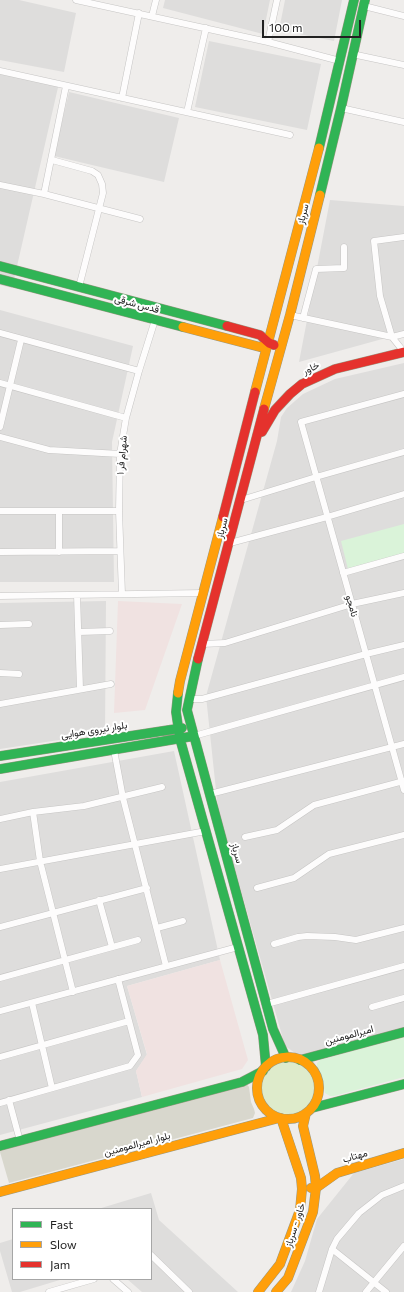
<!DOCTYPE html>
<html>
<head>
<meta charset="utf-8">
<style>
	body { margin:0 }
	#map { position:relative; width:404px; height:1292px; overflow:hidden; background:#efedeb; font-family:Commissioner,sans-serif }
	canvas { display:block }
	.legend { position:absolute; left:12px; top:1208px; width:140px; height:72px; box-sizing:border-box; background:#fff; border:1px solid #a6a6a6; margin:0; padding:5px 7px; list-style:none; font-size:12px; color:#212121 }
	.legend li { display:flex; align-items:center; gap:8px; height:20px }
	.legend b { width:20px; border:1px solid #a6a6a6 }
	.scale { position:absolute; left:262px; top:20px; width:99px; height:18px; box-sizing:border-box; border:2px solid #212121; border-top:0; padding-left:5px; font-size:12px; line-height:14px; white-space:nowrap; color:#212121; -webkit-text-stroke:3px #fff; paint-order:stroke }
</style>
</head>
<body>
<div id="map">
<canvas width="404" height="1292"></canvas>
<ul class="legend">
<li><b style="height:5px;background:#30b455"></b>Fast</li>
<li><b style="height:5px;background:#ff9f0a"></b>Slow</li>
<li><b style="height:5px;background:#e5322d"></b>Jam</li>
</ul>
<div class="scale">100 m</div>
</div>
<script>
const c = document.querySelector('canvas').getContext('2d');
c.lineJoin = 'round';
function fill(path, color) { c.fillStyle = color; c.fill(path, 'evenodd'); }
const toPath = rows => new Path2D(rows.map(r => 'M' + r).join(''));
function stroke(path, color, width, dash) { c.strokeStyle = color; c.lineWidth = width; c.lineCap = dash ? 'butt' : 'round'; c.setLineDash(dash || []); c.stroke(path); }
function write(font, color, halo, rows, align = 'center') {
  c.font = font + ' Commissioner,Vazirmatn,sans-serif'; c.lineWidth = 4; c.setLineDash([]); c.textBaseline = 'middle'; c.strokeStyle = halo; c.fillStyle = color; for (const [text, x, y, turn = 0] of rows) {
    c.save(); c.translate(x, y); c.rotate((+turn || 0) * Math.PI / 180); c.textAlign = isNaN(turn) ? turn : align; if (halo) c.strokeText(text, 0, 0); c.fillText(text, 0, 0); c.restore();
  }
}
const residential = toPath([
	[0,0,19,0,76,13,64,72,0,60],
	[165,0,270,0,263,34,163,8],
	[285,0,342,0,334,41,279,30],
	[209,41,321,64,307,130,195,107],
	[0,72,59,83,12,288,0,285],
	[69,92,179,118,164,182,54,156],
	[330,200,404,206,404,333,299,362],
	[0,310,133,346,112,442,114,582,0,582],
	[404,363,404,1029,301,1057,285,1046,218,809,206,696,277,441,281,417,287,408,303,394,335,379],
	[106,601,105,733,0,749,0,603],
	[174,751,220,960,127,986,147,1055,136,1071,142,1097,0,1135,0,782],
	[404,1159,404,1292,291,1292,305,1261,317,1219,354,1173],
	[151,1193,159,1220,238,1292,142,1292,127,1279,151,1279,151,1209,98,1209],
	[13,1239,13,1279,63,1279,20,1292,12,1292,0,1251,0,1243]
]);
const commercial = toPath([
	[118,601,182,604,145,710,114,713],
	[220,960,248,1060,242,1069,142,1097,136,1071,147,1054,127,986]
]);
const construction = toPath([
	[246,1083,249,1087,251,1102,254,1109,255,1113,253,1118,9,1183,0,1152,0,1146]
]);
const grass = toPath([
	'261 1088a27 27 0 1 1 54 0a27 27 0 1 1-54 0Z'
]);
const park = toPath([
	[404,524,404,553,348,569,341,541],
	[404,1036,404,1077,334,1096,330,1096,325,1093,323,1082,317,1068,317,1063,320,1060]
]);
const street = toPath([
	[76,0,268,42,340,61],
	[364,6,404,16],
	[152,16,156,0],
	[268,42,277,0],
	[352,54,404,65],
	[0,71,290,135],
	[122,98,139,13],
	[341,108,404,122],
	[187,112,206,28],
	[52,160,92,171,98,175,102,184,103,193,79,287],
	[0,185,44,194,140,219],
	[44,194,66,86],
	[404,237,374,241,380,296,392,337,404,352],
	[290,315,392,337,404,334],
	[303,318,316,269,344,268,344,247],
	[0,333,139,371],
	[0,383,126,418],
	[404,394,301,422,404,790],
	[0,427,21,340],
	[0,437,49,450,120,454],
	[241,500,316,477,404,452],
	[0,511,119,511],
	[59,511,59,552],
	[230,543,327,517,404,494],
	[0,552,120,551],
	[343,573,404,556],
	[122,594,119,511,120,454,126,418,139,371,155,320],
	[77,595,80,689],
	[0,596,204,593],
	[0,625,29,624],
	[79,632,110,631],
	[202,644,225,643,352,604,404,593],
	[0,673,19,674],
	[189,699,202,699,366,654,404,645],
	[0,704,111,684],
	[194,736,404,677],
	[114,750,123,798,166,966],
	[210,794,404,744],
	[33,812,40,861,73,992],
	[0,819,33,812,84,806,162,787],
	[245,837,277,830,314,805,404,781],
	[0,869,206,831],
	[257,888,294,878,329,854,404,835],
	[99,900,112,947],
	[0,927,147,888],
	[157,928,183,921],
	[274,944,298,937,307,936,335,937,356,940,404,928],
	[0,978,138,940],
	[32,1003,52,1088],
	[267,1004,404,966],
	[372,1007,404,998],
	[0,1011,238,947],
	[0,1057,129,1021],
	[9,1100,20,1141],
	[0,1103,130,1066,138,1055,118,979],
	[332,1249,386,1292],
	[151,1255,189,1292],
	[113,1279,128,1292],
	[49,1292,94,1279],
	[319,1292,332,1249,337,1239,359,1213,382,1195,404,1186],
	[366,1292,404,1246]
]);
const fast = toPath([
	[319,148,354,0],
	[320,195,341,108,365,0],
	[0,266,227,326],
	[0,279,183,327],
	[198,659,187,710,273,1029,286,1058],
	[178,693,176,712,180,739,263,1035,266,1067],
	[0,756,182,728],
	[0,769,194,736],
	[300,1060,404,1032],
	[312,1108,404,1084],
	[0,1146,242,1082,263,1071]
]);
const slow = toPath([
	[183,327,260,347,269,343],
	[255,392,319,148],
	[264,409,290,315,320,195],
	[178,693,180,681,223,517],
	'257 1088a31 31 0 1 1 62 0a31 31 0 1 1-62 0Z',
	[311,1188,316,1188,337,1173,404,1153],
	[0,1192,279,1118],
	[258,1292,280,1264,300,1210,302,1189,301,1178,281,1118],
	[276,1292,288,1278,313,1212,316,1188,315,1176,303,1126,306,1113]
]);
const jam = toPath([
	[227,326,260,335,269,343,274,345],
	[262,432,275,410,290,394,302,384,335,369,404,352],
	[223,517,255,392],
	[198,659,264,409]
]);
const streetNames = [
	["سرباز",303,214,-76],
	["قدس شرقی",137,304,15],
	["خاور",311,368,-25],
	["شهرام فر ۱",122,455,-85],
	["سرباز",222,528,-75],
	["نامجو",352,606,74],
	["بلوار نیروی هوایی",94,730,-9],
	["سرباز",237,853,74],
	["امیرالمومنین",349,1035,-15],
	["بلوار امیرالمومنین",137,1144,-15],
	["مهتاب",355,1156,-16],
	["خاور - سرباز",295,1225,-72]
];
fill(residential, '#dedddc');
fill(commercial, '#f0e2e1');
fill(construction, '#d8d7cd');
fill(grass, '#deebcb');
fill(park, '#daf3d9');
stroke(street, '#c6c5c4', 7);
stroke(fast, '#999882', 10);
stroke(slow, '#999882', 10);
stroke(jam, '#999882', 10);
stroke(street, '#fdfcfc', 6);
stroke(fast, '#30b455', 9);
stroke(slow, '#ff9f0a', 9);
stroke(jam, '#e5322d', 9);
write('10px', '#212121', '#fff', streetNames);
</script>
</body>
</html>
